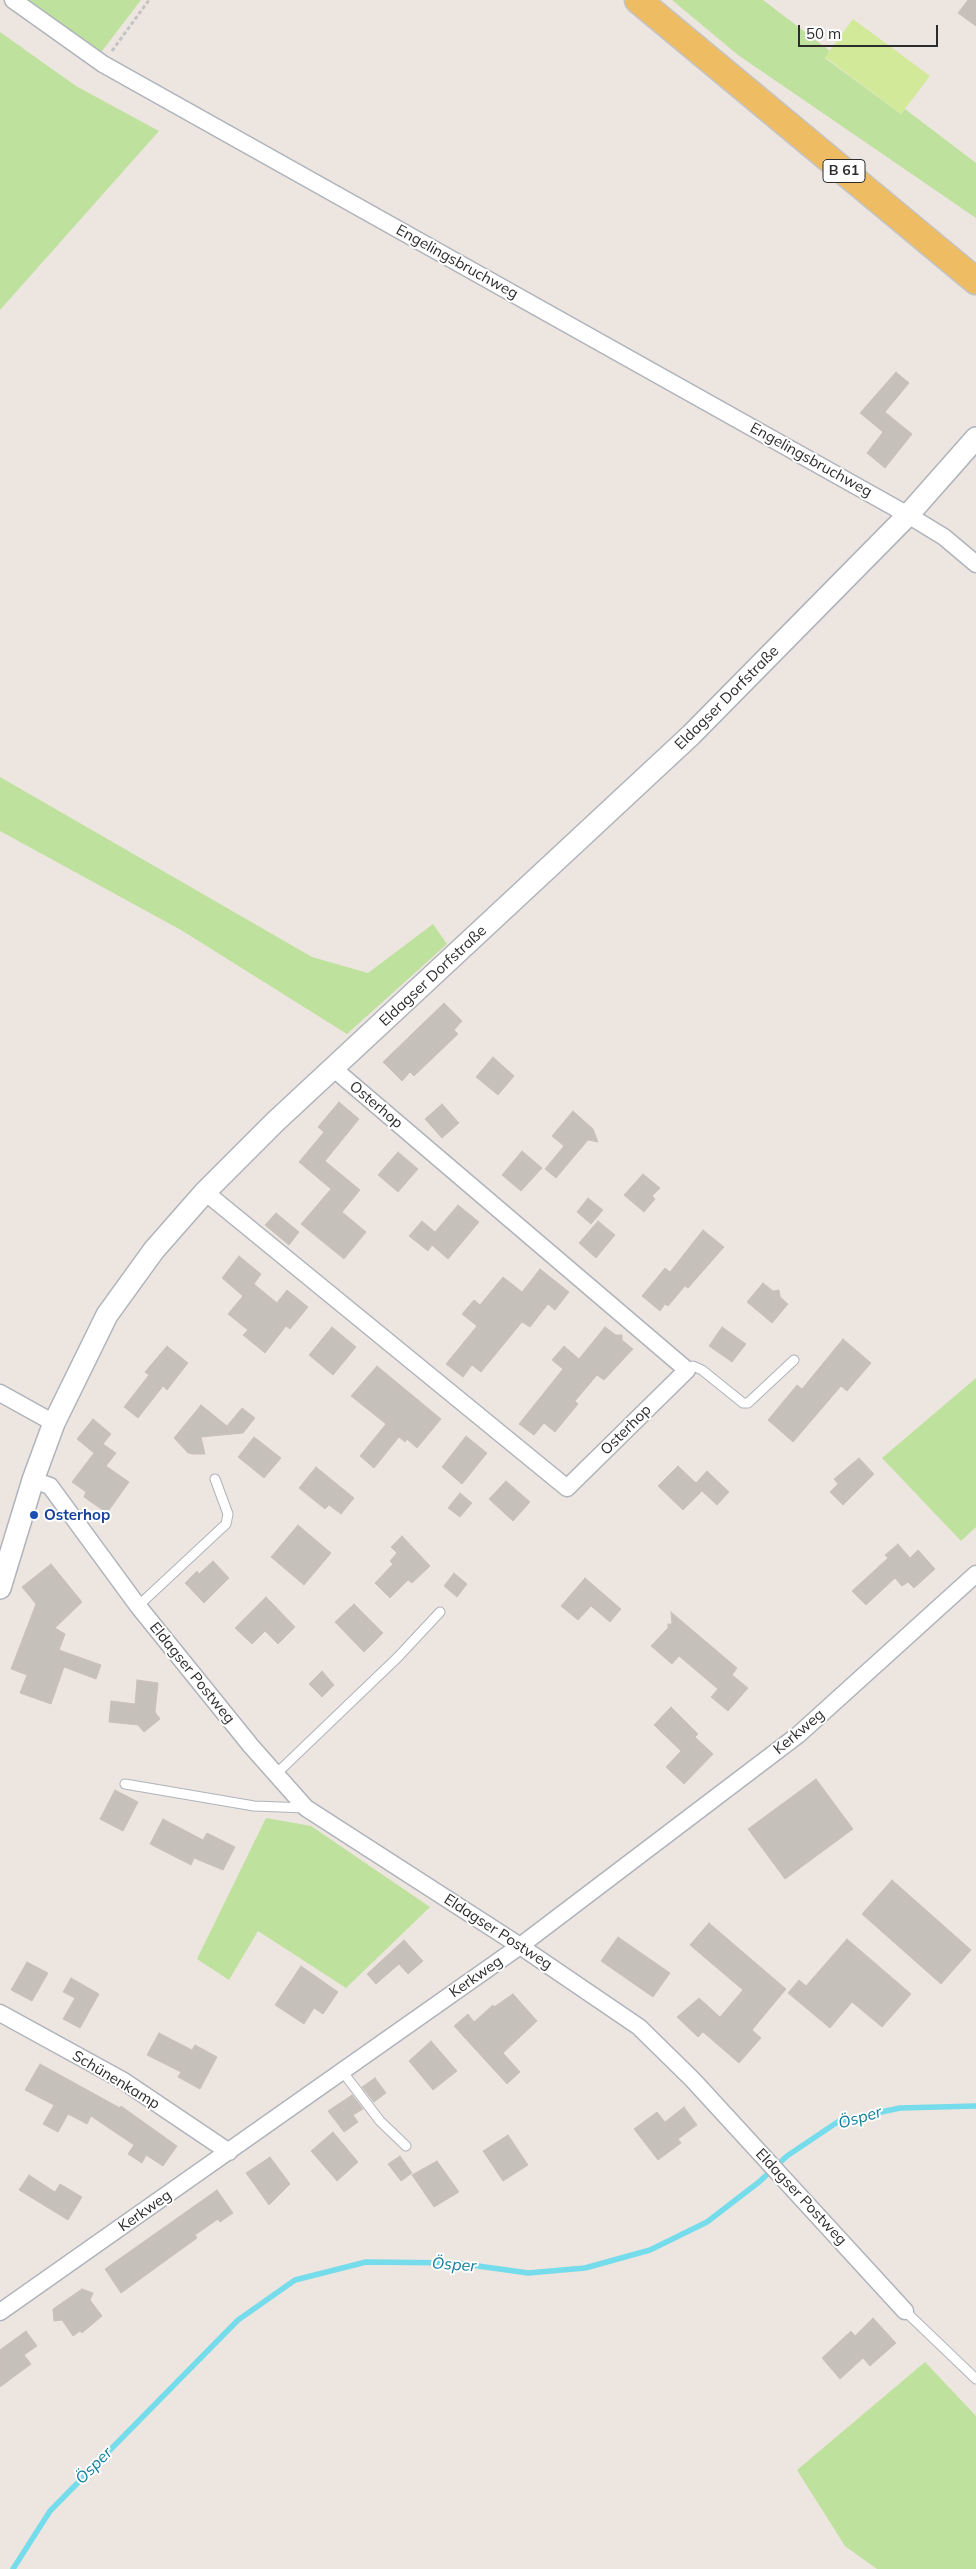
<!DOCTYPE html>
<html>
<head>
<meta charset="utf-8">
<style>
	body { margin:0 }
	#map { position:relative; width:976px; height:2569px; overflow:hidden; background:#ede5df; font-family:Mulish,sans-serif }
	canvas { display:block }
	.scale { position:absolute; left:798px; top:25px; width:140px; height:22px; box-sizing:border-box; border:2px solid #2c2c2c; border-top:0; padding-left:6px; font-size:15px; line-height:18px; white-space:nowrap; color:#2c2c2c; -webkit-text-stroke:4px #fff; paint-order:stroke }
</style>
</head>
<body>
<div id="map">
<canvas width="976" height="2569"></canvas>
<div class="scale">50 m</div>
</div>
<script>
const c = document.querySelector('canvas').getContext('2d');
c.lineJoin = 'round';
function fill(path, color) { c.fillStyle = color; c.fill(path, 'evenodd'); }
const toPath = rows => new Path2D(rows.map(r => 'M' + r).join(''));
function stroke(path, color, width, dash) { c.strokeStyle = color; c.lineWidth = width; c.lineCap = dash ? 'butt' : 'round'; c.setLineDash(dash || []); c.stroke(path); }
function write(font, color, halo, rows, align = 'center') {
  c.font = font + ' Mulish,sans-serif'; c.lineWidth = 4; c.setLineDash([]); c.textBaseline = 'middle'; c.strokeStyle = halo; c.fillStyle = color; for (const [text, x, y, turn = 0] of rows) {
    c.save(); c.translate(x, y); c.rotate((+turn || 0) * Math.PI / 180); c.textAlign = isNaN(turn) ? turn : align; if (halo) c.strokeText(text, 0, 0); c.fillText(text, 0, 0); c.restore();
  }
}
const green = toPath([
	[24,0,141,0,99,55],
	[672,0,763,0,830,51,825,58,901,114,905,109,976,163,976,218,738,55],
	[0,32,76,86,159,131,0,310],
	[0,777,312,957,368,973,433,924,447,944,347,1034,181,930,0,831],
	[976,1378,976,1527,961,1541,882,1458],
	[266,1818,311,1826,430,1907,346,1988,258,1931,229,1980,197,1959],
	[925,2362,976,2416,976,2569,877,2569,845,2546,797,2470]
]);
const pitch = toPath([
	[853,19,930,76,901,114,825,57]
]);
const stream = toPath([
	[13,2569,50,2511,238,2320,295,2280,366,2262,457,2263,528,2273,585,2268,650,2250,707,2222,759,2182,787,2156,839,2121,900,2108,976,2106]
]);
const building = toPath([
	[968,0,976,0,976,26,958,13,968,0],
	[896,372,909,383,885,412,912,434,885,468,867,453,883,432,860,413,896,372],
	[444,1003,462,1021,454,1030,458,1034,414,1076,410,1072,402,1081,383,1062,444,1003],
	[493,1057,514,1076,498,1095,476,1077,493,1057],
	[339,1102,359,1119,325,1161,360,1190,342,1212,366,1232,344,1259,301,1224,331,1189,299,1162,324,1132,318,1127,339,1102],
	[442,1104,459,1123,442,1138,425,1119,442,1104],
	[573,1111,593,1129,598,1142,588,1140,556,1178,545,1169,564,1146,552,1136,573,1111],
	[522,1151,542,1168,521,1191,502,1175,522,1151],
	[398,1152,418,1169,398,1192,378,1175,398,1152],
	[643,1174,660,1188,652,1196,655,1199,644,1212,624,1195,643,1174],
	[588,1198,603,1210,591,1224,577,1212,588,1198],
	[458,1205,479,1222,448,1259,432,1245,428,1251,409,1236,422,1221,435,1232,458,1205],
	[276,1213,299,1232,289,1245,265,1225,276,1213],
	[598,1221,615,1235,596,1258,579,1243,598,1221],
	[703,1230,724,1247,688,1288,685,1286,668,1306,665,1304,660,1311,642,1296,665,1268,670,1272,703,1230],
	[239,1256,261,1274,254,1284,277,1303,287,1290,308,1307,290,1329,286,1326,265,1353,243,1335,248,1330,228,1314,243,1296,222,1278,239,1256],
	[540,1269,569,1292,555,1310,548,1304,530,1327,522,1322,481,1372,472,1365,463,1377,446,1364,477,1326,462,1314,474,1300,480,1305,503,1277,522,1292,540,1269],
	[763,1283,773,1291,779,1290,780,1297,788,1304,772,1323,747,1302,763,1283],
	[332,1327,356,1347,333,1375,309,1355,332,1327],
	[605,1327,616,1335,622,1335,622,1340,633,1349,604,1380,597,1375,575,1401,578,1404,555,1432,544,1423,534,1435,519,1424,563,1369,552,1360,564,1346,579,1359,605,1327],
	[722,1327,746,1344,732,1362,709,1346,722,1327],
	[843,1339,871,1363,847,1391,841,1386,793,1442,768,1420,797,1385,802,1389,843,1339],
	[167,1346,188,1363,167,1390,163,1386,138,1418,124,1407,149,1375,145,1372,167,1346],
	[377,1366,441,1419,417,1448,407,1439,405,1442,399,1437,374,1468,360,1456,386,1424,351,1396,377,1366],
	[201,1405,227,1426,242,1408,255,1418,243,1433,201,1437,205,1454,193,1454,188,1453,174,1438,201,1405],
	[93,1419,111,1434,103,1444,116,1453,106,1466,129,1482,107,1513,84,1497,86,1492,72,1482,94,1453,77,1439,93,1419],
	[466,1436,487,1453,462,1484,442,1467,466,1436],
	[254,1437,281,1458,264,1478,238,1457,254,1437],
	[859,1458,874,1474,843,1505,830,1492,838,1484,834,1479,859,1458],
	[678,1466,696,1483,707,1471,729,1492,717,1505,702,1491,683,1510,658,1486,678,1466],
	[316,1467,354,1498,341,1514,329,1505,325,1509,299,1488,316,1467],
	[506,1481,530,1502,513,1521,489,1499,506,1481],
	[460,1493,472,1503,460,1517,448,1508,460,1493],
	[298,1525,331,1553,304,1585,271,1557,298,1525],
	[402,1536,430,1566,412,1583,408,1580,390,1598,375,1583,393,1564,390,1561,397,1553,391,1547,402,1536],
	[898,1544,910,1558,918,1550,935,1569,914,1588,908,1582,902,1586,895,1578,866,1605,852,1591,888,1558,885,1555,898,1544],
	[213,1561,229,1578,204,1603,185,1583,197,1571,199,1574,213,1561],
	[51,1564,82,1602,55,1628,65,1634,59,1650,101,1665,96,1679,64,1667,51,1704,20,1693,27,1675,11,1669,36,1604,22,1587,51,1564],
	[454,1573,467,1584,457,1597,444,1586,454,1573],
	[585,1578,621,1609,610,1622,591,1606,578,1620,561,1606,585,1578],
	[266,1597,295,1627,278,1644,265,1631,252,1644,235,1628,266,1597],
	[354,1604,383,1633,364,1652,335,1622,354,1604],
	[671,1612,737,1668,732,1675,748,1688,728,1711,711,1697,718,1689,679,1656,672,1664,651,1646,668,1628,668,1624,672,1624,671,1612],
	[322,1671,334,1685,322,1697,309,1684,322,1671],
	[137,1680,158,1683,155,1712,160,1719,144,1732,138,1725,109,1722,111,1701,135,1704,137,1680],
	[671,1707,698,1734,695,1737,713,1754,684,1784,666,1767,681,1751,654,1725,671,1707],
	[816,1779,853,1829,785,1879,748,1829,816,1779],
	[115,1790,138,1802,123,1831,100,1819,115,1790],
	[163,1819,203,1840,207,1833,235,1847,223,1870,194,1858,191,1865,150,1844,163,1819],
	[892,1880,971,1950,941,1984,862,1914,892,1880],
	[709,1923,786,1989,752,2030,761,2038,739,2063,703,2032,698,2037,677,2017,699,1998,720,2017,743,1990,690,1945,709,1923],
	[618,1937,670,1973,653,1997,601,1961,618,1937],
	[847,1939,911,1994,882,2027,852,2002,830,2028,788,1993,799,1980,806,1986,847,1939],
	[404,1940,423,1961,408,1974,399,1964,376,1984,367,1974,404,1940],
	[27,1962,48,1973,32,2001,11,1990,27,1962],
	[301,1966,338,1992,323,2014,314,2008,304,2024,275,2005,301,1966],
	[71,1978,99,1994,80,2028,63,2019,75,1998,63,1992,71,1978],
	[513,1994,537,2021,503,2053,520,2072,507,2084,454,2026,468,2014,474,2022,493,2005,494,2007,513,1994],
	[159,2033,192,2050,195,2045,217,2057,200,2089,178,2077,181,2072,147,2055,159,2033],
	[431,2041,457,2071,433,2090,409,2061,431,2041],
	[40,2064,120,2108,121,2106,177,2146,163,2166,146,2155,142,2163,128,2154,134,2145,91,2116,87,2124,68,2114,58,2132,43,2124,54,2105,25,2090,40,2064],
	[375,2078,386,2093,374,2102,362,2087,375,2078],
	[352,2095,363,2109,353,2115,358,2122,344,2132,328,2111,352,2095],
	[684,2107,697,2125,678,2139,681,2143,658,2160,634,2129,657,2112,665,2122,684,2107],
	[333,2132,358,2162,337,2181,311,2151,333,2132],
	[508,2135,528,2165,503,2181,483,2151,508,2135],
	[400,2156,412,2173,401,2181,388,2164,400,2156],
	[270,2157,290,2184,269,2205,246,2173,270,2157],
	[437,2161,459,2192,434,2207,412,2175,437,2161],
	[29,2175,55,2192,60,2184,82,2197,68,2220,19,2190,29,2175],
	[217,2190,233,2213,220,2222,218,2219,195,2235,197,2238,121,2293,105,2269,217,2190],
	[82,2289,93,2293,90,2300,102,2316,82,2333,80,2331,73,2336,62,2320,54,2321,53,2309,82,2289],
	[873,2318,896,2343,870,2366,863,2358,840,2379,822,2358,851,2331,855,2336,873,2318],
	[26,2331,37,2346,24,2355,31,2364,0,2387,0,2350,26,2331]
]);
const path = toPath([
	[112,51,149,0]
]);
const service = toPath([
	[687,1370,693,1366,702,1370,743,1403,748,1403,794,1360],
	[138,1606,226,1524,228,1514,215,1479],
	[276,1774,398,1657,440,1612],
	[125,1784,254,1806,306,1808],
	[342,2071,380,2121,406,2146],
	[905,2311,976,2379]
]);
const minor = toPath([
	[13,0,103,64,908,515,944,537,976,564],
	[205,1192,567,1488,687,1370,334,1069],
	[0,1393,54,1423],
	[33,1480,50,1486,138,1606,251,1746,306,1808,520,1946,639,2027,693,2080,905,2311],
	[0,2013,122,2080,229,2152],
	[0,2312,520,1946,798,1735,976,1574]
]);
const tertiary = toPath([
	[0,1588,33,1480,54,1423,107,1315,154,1250,205,1192,275,1122,691,735,908,515,976,438]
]);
const primary = toPath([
	[638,0,976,281]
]);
const markers = [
	[34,1515,5,"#1a4fb4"]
];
const shields = [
	[844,171,42]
];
const shieldNames = [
	["B 61",844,171]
];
const streetNames = [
	["Engelingsbruchweg",457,262,29],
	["Engelingsbruchweg",811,460,29],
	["Eldagser Dorfstraße",727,698,-45],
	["Eldagser Dorfstraße",433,976,-43],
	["Osterhop",376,1105,40],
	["Osterhop",626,1430,-45],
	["Eldagser Postweg",192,1673,51],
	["Kerkweg",799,1732,-40],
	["Eldagser Postweg",498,1932,33],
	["Kerkweg",476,1977,-35],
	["Schünenkamp",116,2080,31],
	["Eldagser Postweg",801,2197,47],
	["Kerkweg",145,2211,-35]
];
const transitNames = [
	["Osterhop",44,1515]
];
const waterNames = [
	["Ösper",860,2118,-16],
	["Ösper",454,2265,4],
	["Ösper",94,2466,-45]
];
fill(green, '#bee29d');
fill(pitch, '#d2e999');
stroke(stream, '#75dcec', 5.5);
fill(building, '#c6c0ba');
stroke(building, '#c9c1b8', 1);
stroke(service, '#afb3bc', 11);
stroke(minor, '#afb3bc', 19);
stroke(tertiary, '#afb3bc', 24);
stroke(primary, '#c4c4c4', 29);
stroke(path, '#c4c4c4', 3, [4, 2.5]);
stroke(service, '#fff', 9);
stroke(minor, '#fff', 16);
stroke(tertiary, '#fff', 21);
stroke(primary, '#eebc63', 26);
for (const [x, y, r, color] of markers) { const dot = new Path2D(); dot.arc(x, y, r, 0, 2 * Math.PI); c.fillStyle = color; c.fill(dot); stroke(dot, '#fff', 2); }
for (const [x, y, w] of shields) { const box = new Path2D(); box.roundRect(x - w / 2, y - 11.5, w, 23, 4); c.fillStyle = '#fff'; c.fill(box); stroke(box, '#2c2c2c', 1); }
write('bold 14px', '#2c2c2c', null, shieldNames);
write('15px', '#2c2c2c', '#fff', streetNames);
write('bold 15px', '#164399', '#fff', transitNames, 'left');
write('italic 16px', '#107e9c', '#fff', waterNames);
</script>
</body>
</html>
